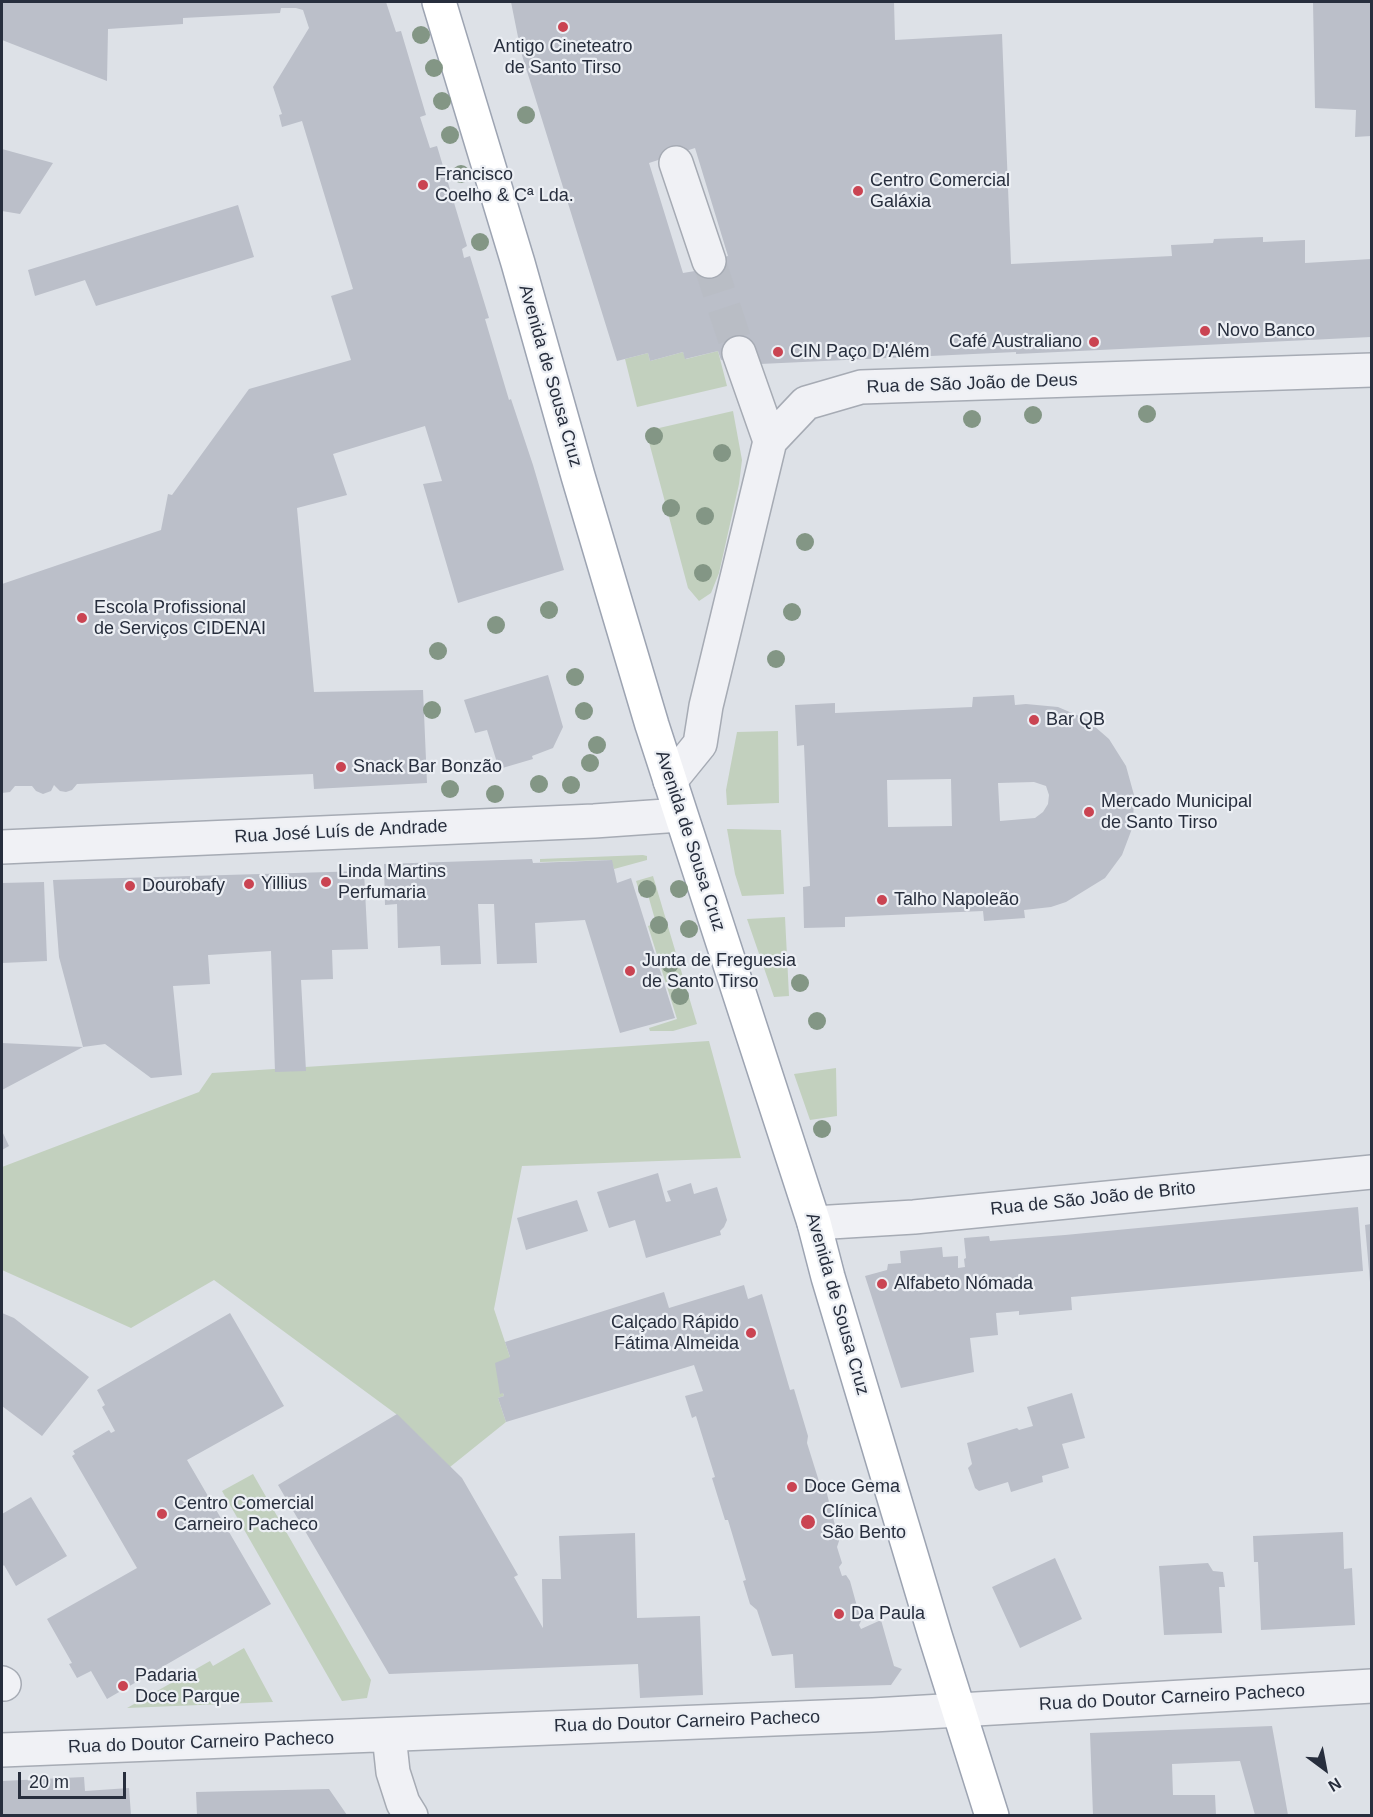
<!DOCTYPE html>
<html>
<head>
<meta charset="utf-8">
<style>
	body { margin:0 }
	#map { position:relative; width:1373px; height:1817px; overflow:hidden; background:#dde1e7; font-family:Arial,sans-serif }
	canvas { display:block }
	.frame { position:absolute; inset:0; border:3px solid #272e3d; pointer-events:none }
	.north { position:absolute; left:1295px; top:1739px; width:60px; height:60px; -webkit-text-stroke:4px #eceff4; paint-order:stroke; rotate:148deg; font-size:16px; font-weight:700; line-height:24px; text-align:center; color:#272e3d }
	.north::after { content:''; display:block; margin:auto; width:21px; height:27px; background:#272e3d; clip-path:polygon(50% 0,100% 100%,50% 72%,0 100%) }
	.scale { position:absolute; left:18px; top:1772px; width:108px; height:27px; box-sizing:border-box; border:3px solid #272e3d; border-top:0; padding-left:8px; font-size:18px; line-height:21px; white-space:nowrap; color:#272e3d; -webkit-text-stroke:4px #eceff4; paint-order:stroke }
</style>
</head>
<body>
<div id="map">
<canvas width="1373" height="1817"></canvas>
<div class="frame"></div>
<div class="north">N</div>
<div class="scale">20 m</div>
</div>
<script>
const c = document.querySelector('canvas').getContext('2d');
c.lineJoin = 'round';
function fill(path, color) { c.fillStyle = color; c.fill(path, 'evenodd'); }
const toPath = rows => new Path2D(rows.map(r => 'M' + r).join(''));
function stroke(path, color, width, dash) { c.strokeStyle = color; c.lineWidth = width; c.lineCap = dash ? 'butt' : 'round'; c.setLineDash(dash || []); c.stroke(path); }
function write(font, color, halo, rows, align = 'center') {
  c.font = font + ' Arial,sans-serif'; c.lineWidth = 4.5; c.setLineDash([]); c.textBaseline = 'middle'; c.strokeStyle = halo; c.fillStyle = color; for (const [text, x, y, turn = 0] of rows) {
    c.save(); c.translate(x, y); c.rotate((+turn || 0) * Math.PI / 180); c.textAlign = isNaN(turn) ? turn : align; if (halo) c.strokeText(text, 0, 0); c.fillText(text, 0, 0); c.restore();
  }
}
const green = toPath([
	[718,351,727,386,637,407,625,359,648,353,650,361,683,352,686,359],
	[733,411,742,460,739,484,719,573,711,593,699,601,688,588,646,431],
	[778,731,779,803,727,805,726,790,737,732],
	[727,829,781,830,784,894,742,896,735,874],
	[643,855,647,856,647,860,614,869,611,860,540,862,540,859],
	[653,876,697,1024,673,1031,650,1031,649,1028,677,1019,648,926,656,923,648,895,641,897,636,881],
	[785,917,789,996,774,997,747,919],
	[709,1041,741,1158,522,1166,494,1309,510,1357,503,1393,504,1396,498,1398,506,1422,450,1467,396,1414,214,1280,131,1328,2,1270,2,1167,199,1092,212,1073],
	[836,1068,837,1116,810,1120,794,1074],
	[253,1474,371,1680,367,1698,342,1701,222,1491],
	[244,1648,273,1702,127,1708,210,1661,213,1666]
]);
const building = toPath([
	[2,2,386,2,396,32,401,31,426,115,420,117,430,148,437,146,467,246,462,249,464,258,470,256,489,318,485,319,509,400,511,399,533,465,564,570,458,603,423,484,442,481,425,426,333,454,347,495,297,508,314,692,423,690,427,783,314,789,313,774,77,784,72,790,66,792,60,791,54,785,51,791,43,794,36,791,32,786,15,786,10,792,2,793,2,584,161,530,168,494,172,495,249,389,351,360,331,296,353,289,302,121,282,127,279,115,282,114,273,87,309,28,303,10,296,8,281,8,280,13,183,18,183,24,108,29,107,81,2,40],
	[511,2,894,2,895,40,1002,34,1011,264,1172,256,1171,245,1213,243,1214,239,1263,237,1263,242,1305,240,1305,263,1371,259,1371,337,1016,354,1016,352,760,364,753,349,721,360,718,351,685,359,683,352,650,361,648,353,617,361,521,52],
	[695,148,728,256,693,266,695,271,683,273,649,163],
	[1313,2,1371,2,1371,136,1355,137,1356,110,1315,108],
	[2,149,53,163,20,214,2,211],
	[238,205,254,257,96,306,85,280,35,296,28,270],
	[548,675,563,727,553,748,532,756,533,759,499,769,487,730,475,733,464,700],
	[1014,695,1015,705,1026,704,1058,707,1086,719,1109,739,1126,766,1134,795,1133,826,1122,855,1105,878,1066,902,1051,907,1024,910,1025,918,984,921,983,911,845,917,845,927,804,928,803,887,810,886,804,745,797,746,795,705,835,703,835,713,972,707,973,697],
	[951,779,952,826,888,827,887,780],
	[1034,782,1046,786,1049,795,1048,804,1043,812,1035,818,1000,821,998,783],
	[532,859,533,863,612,860,617,883,631,878,675,1018,620,1033,585,920,535,923,537,963,497,964,494,904,478,904,481,964,441,965,440,946,398,948,397,904,385,905,384,864],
	[364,871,368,949,332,950,333,979,301,980,306,1071,275,1072,271,951,208,955,210,984,173,986,182,1075,151,1078,105,1044,83,1047,2,1090,2,1043,83,1047,59,957,53,880],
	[44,882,47,961,2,963,2,883],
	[2,1131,9,1146,2,1150],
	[658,1173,666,1202,671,1201,667,1191,691,1183,694,1194,717,1187,727,1220,724,1227,720,1231,721,1235,646,1258,635,1220,609,1228,597,1192],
	[577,1200,588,1231,526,1250,517,1218],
	[1358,1207,1363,1271,1071,1297,1072,1310,1019,1315,1019,1311,996,1313,998,1335,970,1338,974,1372,901,1388,865,1276,887,1270,888,1264,901,1263,900,1251,942,1247,943,1257,958,1256,958,1268,965,1267,964,1259,966,1258,964,1238,989,1236,990,1241,1065,1235],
	[1371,1224,1371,1282,1370,1282,1365,1225],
	[744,1285,748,1299,762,1294,790,1390,794,1389,808,1436,807,1443,822,1491,826,1490,839,1541,837,1547,842,1563,839,1567,842,1576,846,1575,850,1581,861,1621,859,1625,861,1629,881,1620,894,1666,902,1669,891,1685,795,1688,793,1654,772,1656,757,1610,750,1604,743,1581,746,1580,728,1520,725,1520,712,1478,715,1477,696,1416,692,1418,685,1396,703,1391,694,1365,506,1422,498,1398,504,1396,503,1393,500,1394,495,1363,510,1357,505,1342,664,1292,669,1308],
	[2,1313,14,1318,89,1377,42,1436,2,1406],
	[230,1313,284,1406,187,1460,271,1604,107,1699,91,1671,77,1678,69,1664,72,1663,47,1619,137,1568,72,1456,75,1454,73,1451,109,1430,111,1433,115,1431,102,1407,105,1405,97,1390],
	[1072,1393,1085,1438,1062,1444,1069,1468,1042,1476,1043,1482,1011,1492,1008,1482,979,1491,975,1488,968,1468,972,1464,967,1443,1017,1428,1019,1430,1033,1426,1027,1407],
	[397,1414,462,1478,518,1575,514,1577,543,1628,542,1579,561,1579,559,1536,635,1533,637,1618,700,1616,703,1695,640,1698,638,1664,389,1674,278,1485],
	[31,1497,67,1556,16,1586,4,1565,2,1567,2,1514],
	[1343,1532,1344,1569,1352,1568,1355,1625,1261,1630,1258,1562,1254,1562,1253,1536],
	[1055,1558,1082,1619,1020,1648,992,1587],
	[1208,1563,1213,1571,1223,1572,1225,1587,1219,1587,1222,1633,1164,1635,1159,1566],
	[1272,1726,1288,1815,1255,1815,1240,1761,1172,1764,1173,1795,1215,1795,1216,1815,1093,1815,1090,1733],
	[84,1777,85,1791,129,1788,131,1815,2,1815,2,1781],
	[329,1789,347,1815,197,1815,196,1792]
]);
const minorTunnel = toPath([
	[709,261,739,353]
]);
const minor = toPath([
	[676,163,709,261],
	[739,353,770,441],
	[670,781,700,744,706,706,770,441,806,403,861,387,1372,370],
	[2,847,594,821,680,815],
	[814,1223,914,1217,1372,1172],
	[2,1683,4,1684],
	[389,1735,393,1772,403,1803,411,1816],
	[2,1750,873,1715,1372,1686]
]);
const major = toPath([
	[439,2,518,263,578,476,652,725,814,1223,828,1277,935,1635,992,1816]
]);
const trees = [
	[421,35],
	[434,68],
	[442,101],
	[526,115],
	[450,135],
	[461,174],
	[480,242],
	[1147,414],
	[1033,415],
	[972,419],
	[654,436],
	[722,453],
	[671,508],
	[705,516],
	[805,542],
	[703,573],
	[549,610],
	[792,612],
	[496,625],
	[438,651],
	[776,659],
	[575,677],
	[432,710],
	[584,711],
	[597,745],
	[590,763],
	[539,784],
	[571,785],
	[450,789],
	[495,794],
	[647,889],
	[679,889],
	[659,925],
	[689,929],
	[670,964],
	[800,983],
	[680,996],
	[817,1021],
	[822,1129]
];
const markers = [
	[563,27,6,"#ca4452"],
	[423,185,6,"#ca4452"],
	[858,191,6,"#ca4452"],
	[1205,331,6,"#ca4452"],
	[1094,342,6,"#ca4452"],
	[778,352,6,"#ca4452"],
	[82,618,6,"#ca4452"],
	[1034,720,6,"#ca4452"],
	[341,767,6,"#ca4452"],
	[1089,812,6,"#ca4452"],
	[326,882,6,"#ca4452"],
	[249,884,6,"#ca4452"],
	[130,886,6,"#ca4452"],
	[882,900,6,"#ca4452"],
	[630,971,6,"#ca4452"],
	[882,1284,6,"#ca4452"],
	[751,1333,6,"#ca4452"],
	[792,1487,6,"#ca4452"],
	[162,1514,6,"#ca4452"],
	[808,1522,8,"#ca4452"],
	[839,1614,6,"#ca4452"],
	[123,1686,6,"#ca4452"]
];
const poiNames = [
	["Antigo Cineteatro",563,47,"center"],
	["de Santo Tirso",563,68,"center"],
	["Francisco",435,175],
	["Coelho & Cª Lda.",435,196],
	["Centro Comercial",870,181],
	["Galáxia",870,202],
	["Novo Banco",1217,331],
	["Café Australiano",1082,342,"right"],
	["CIN Paço D'Além",790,352],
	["Escola Profissional",94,608],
	["de Serviços CIDENAI",94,629],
	["Bar QB",1046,720],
	["Snack Bar Bonzão",353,767],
	["Mercado Municipal",1101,802],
	["de Santo Tirso",1101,823],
	["Linda Martins",338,872],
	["Perfumaria",338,893],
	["Yillius",261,884],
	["Dourobafy",142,886],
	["Talho Napoleão",894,900],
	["Junta de Freguesia",642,961],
	["de Santo Tirso",642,982],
	["Alfabeto Nómada",894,1284],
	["Calçado Rápido",739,1323,"right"],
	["Fátima Almeida",739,1344,"right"],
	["Doce Gema",804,1487],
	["Centro Comercial",174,1504],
	["Carneiro Pacheco",174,1525],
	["Clínica",822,1512],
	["São Bento",822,1533],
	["Da Paula",851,1614],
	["Padaria",135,1676],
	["Doce Parque",135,1697]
];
const streetNames = [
	["Avenida de Sousa Cruz",550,376,74],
	["Rua de São João de Deus",972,384,-2],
	["Rua José Luís de Andrade",341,832,-3],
	["Avenida de Sousa Cruz",690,841,72],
	["Rua de São João de Brito",1093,1199,-6],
	["Avenida de Sousa Cruz",837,1304,74],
	["Rua do Doutor Carneiro Pacheco",1172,1698,-3],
	["Rua do Doutor Carneiro Pacheco",687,1722,-2],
	["Rua do Doutor Carneiro Pacheco",201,1743,-2]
];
fill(green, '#c2d0be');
fill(building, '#bbbfc9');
stroke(minorTunnel, '#b9bdc5', 33, [33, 16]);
stroke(minor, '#a6abb4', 36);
stroke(major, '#9da4b2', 36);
stroke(minor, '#f0f1f5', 33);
stroke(major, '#fff', 33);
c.fillStyle = '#839685';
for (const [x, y] of trees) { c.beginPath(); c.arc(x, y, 9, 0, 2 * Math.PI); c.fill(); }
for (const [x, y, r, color] of markers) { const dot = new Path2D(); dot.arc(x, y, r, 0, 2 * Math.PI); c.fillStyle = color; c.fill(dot); stroke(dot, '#eceff4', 2); }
write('18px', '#272e3d', '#eceff4', poiNames, 'left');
write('18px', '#272e3d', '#eceff4', streetNames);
</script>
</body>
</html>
